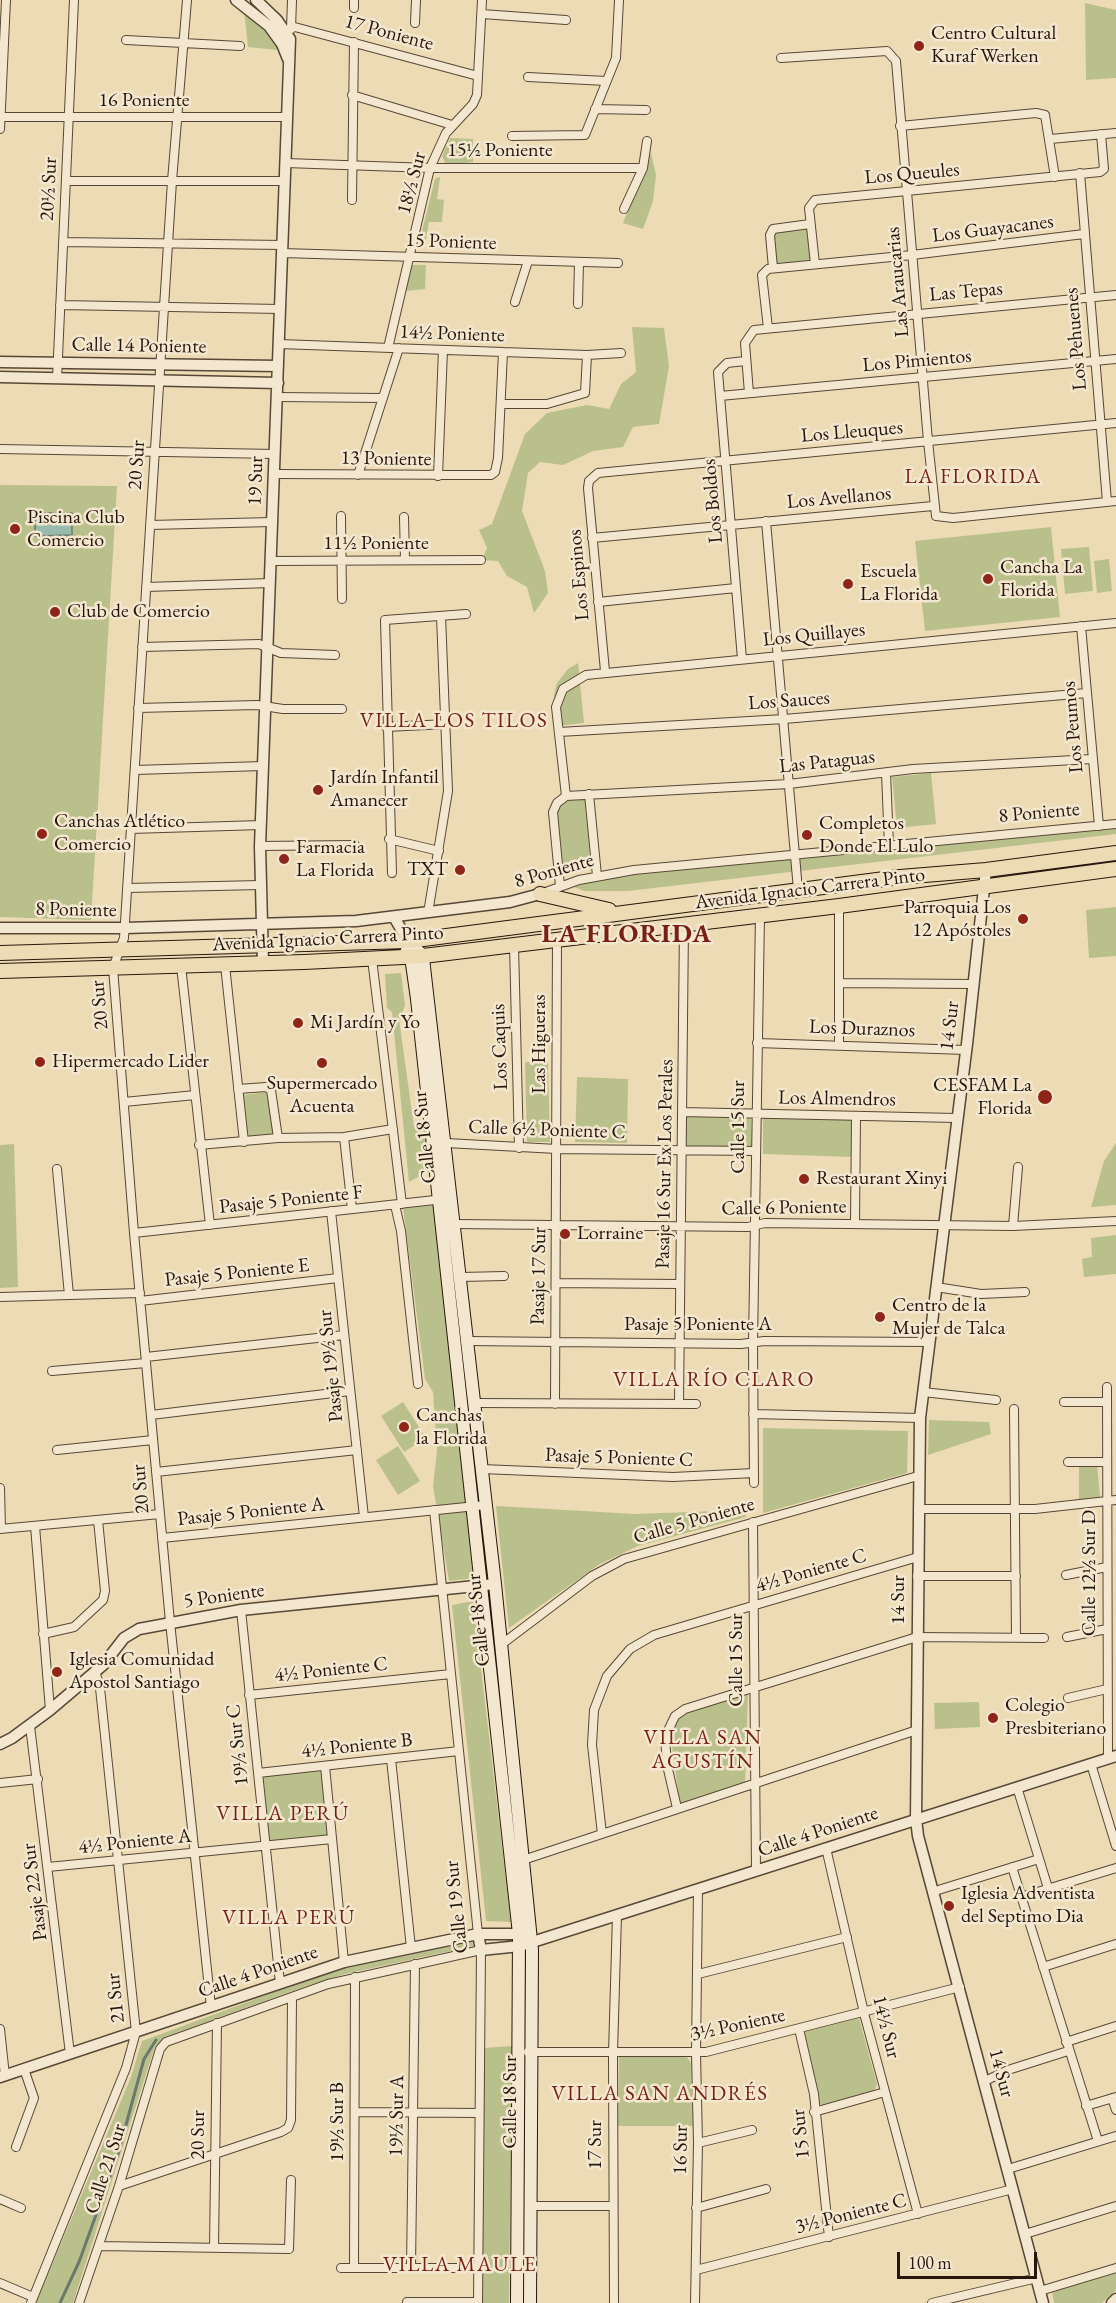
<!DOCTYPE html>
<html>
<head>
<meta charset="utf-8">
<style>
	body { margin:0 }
	#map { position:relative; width:1116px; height:2303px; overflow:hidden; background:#ecdbb5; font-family:"EB Garamond",serif }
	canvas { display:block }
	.scale { position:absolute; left:897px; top:2252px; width:140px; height:27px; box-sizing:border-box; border:3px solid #26160c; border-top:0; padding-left:8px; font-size:18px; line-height:21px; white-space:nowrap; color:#26160c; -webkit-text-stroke:4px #f3e8cf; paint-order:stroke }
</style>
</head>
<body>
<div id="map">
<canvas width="1116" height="2303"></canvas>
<div class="scale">100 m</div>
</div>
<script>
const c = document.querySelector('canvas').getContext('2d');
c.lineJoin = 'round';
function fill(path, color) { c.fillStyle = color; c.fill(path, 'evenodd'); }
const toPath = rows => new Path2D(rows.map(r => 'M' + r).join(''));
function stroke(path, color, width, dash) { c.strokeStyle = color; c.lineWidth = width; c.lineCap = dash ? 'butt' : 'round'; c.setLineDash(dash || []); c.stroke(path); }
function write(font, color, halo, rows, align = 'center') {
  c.font = font + ' "EB Garamond",serif'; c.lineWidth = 5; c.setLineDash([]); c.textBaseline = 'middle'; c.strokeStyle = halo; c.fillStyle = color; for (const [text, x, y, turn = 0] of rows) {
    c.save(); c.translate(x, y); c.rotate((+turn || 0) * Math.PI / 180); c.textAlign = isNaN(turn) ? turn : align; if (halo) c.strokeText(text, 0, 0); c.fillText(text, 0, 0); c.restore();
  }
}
const green = toPath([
	[243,1,276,41,277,50,248,47],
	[1085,3,1116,10,1116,78,1086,80],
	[450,138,473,139,473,162,446,165,442,156],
	[651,153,656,175,653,201,643,229,623,223],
	[440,177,437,199,444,200,442,222,429,222,426,239,420,239,435,179],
	[810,224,815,264,773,268,773,229],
	[412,265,426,265,425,289,406,291],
	[632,327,664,328,669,366,659,424,633,427,623,447,593,451,563,465,540,462,528,473,522,511,545,571,548,593,534,613,527,587,507,576,498,561,482,560,487,548,479,530,492,524,525,434,547,413,587,405,609,409,621,384,636,372],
	[0,485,117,486,91,920,0,917],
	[1051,527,1060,617,925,631,915,541],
	[1089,547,1093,591,1065,594,1061,549],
	[1109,559,1112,591,1097,593,1094,561],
	[578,663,584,723,556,726,554,694,557,683,568,669],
	[931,773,936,824,897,828,892,777],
	[570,798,587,798,590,866,564,875,557,809,560,802],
	[1116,827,1116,834,628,891,584,891,574,887,601,878],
	[1116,907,1116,956,1089,958,1086,910],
	[401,973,405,1006,399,1019,414,1127,423,1127,429,1171,409,1182,392,1012,387,1008,385,974],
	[548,1061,550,1142,527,1142,525,1062],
	[577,1077,628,1079,627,1143,575,1142],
	[266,1092,269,1095,275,1135,250,1139,247,1135,243,1095],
	[684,1116,751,1117,752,1148,685,1147],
	[763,1118,853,1120,853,1157,763,1154],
	[1116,1143,1116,1205,1091,1207,1104,1161],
	[14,1144,18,1287,0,1288,0,1145],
	[435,1205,475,1578,449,1581,433,1486,437,1451,433,1392,425,1379,403,1208],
	[1116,1235,1116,1274,1084,1277,1082,1259,1092,1257,1091,1238],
	[403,1402,426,1438,404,1452,381,1416],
	[929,1420,989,1422,991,1434,928,1455],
	[763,1428,908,1431,907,1473,763,1513],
	[398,1446,420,1481,398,1495,376,1460],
	[1097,1465,1100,1497,1079,1500,1079,1466],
	[496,1506,635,1514,745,1510,746,1517,638,1546,600,1564,509,1628],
	[473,1601,511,1922,486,1921,452,1605],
	[748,1692,745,1783,680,1805,670,1732,682,1714],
	[979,1702,980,1727,935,1729,934,1703],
	[324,1768,332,1838,269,1844,262,1775],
	[472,1940,473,1946,345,1974,309,1985,165,2037,155,2046,73,2303,36,2303,131,2077,142,2041,345,1966],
	[859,2018,877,2084,874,2092,822,2105,818,2101,804,2032],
	[512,2046,509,2303,483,2303,483,2048],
	[619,2056,687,2057,691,2063,693,2126,618,2126],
	[1116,2271,1116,2290,1102,2303,1054,2303,1052,2292]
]);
const water = toPath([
	[35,513,72,513,72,535,35,536,35,513]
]);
const stream = toPath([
	[60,2303,79,2262,118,2154,144,2059,156,2040]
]);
const minor = toPath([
	[187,0,172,181,124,938,113,968,134,1233,170,1622,211,2007],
	[354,8,354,0],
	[482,14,566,20],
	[415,23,416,0],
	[291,26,478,76],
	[291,29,292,0],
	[126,40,240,46],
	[781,58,887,51,896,61,928,441,936,516,953,518,1116,501],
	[528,77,606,81],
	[352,95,452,125],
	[595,109,646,110],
	[1,117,287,117],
	[900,126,1036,113,1045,115,1055,177],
	[0,129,6,0],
	[512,136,585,135,616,58,619,0],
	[1050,139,1116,133],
	[286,163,430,168,643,168],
	[1080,173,1107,502],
	[66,181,285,181],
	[352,200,354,42],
	[624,209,643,168,647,141],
	[63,242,283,245],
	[282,253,618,263],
	[815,264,809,208,815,200,1100,172,1104,169,1101,134],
	[773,268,770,235,773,229,810,224],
	[515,302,528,261],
	[578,304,579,262],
	[60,305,280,309],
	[768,328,762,275,768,269,912,255,1084,234],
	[279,344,587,355,621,353],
	[388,348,430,168,446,133,473,104,477,95,482,0],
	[57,379,74,0],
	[749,393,745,343,754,330,1116,295],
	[720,396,1116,359],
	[277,397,383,398],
	[501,404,547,404,585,393,587,355],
	[0,449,275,454],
	[274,474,491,475,495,472,498,458,503,352],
	[358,475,399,348],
	[438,476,443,350],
	[341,516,342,599],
	[404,517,405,560],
	[766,521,798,890],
	[150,525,272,522],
	[592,538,933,506],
	[271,561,481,560],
	[146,587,270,583],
	[598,602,736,588],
	[1081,626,1099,826],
	[142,647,259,644,281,653,335,655],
	[742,659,718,372,727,363,745,361],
	[605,671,588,488,589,481,598,473,1116,423],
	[138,708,257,705,283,709,342,709],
	[386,727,447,724],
	[559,732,784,719,1087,693],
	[135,770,263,766],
	[886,773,889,846],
	[589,794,597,876],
	[566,796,556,707,563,689,586,675,1116,623],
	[566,796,789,784,913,769,1092,759],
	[131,829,261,825],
	[389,839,439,851],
	[260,846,355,845],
	[392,873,385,620,466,614],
	[560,886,553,812,557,803,566,796],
	[127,888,260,885],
	[543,893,579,880,634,870,1116,824],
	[428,913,448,791,441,616],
	[514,945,519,1148],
	[372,959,402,1204],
	[225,965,244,1142],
	[181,966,210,1225],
	[840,983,973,984],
	[757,1043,966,1050],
	[839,1044,839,906],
	[238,1089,266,1087,271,1090,278,1138],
	[124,1102,195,1095],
	[682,1112,956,1118],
	[344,1137,352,1209],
	[446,1143,557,1149,756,1151],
	[199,1145,278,1138,344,1137,393,1129],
	[57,1169,69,1295],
	[395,1205,401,1231,418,1384],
	[331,1211,364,1517],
	[855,1223,856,1117],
	[454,1224,748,1227,765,1223,1013,1226,1116,1221],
	[1013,1226,1018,1167],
	[134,1233,444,1199],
	[461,1277,504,1276],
	[556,1283,680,1284],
	[936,1287,981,1294,1025,1292],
	[0,1297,140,1293],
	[140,1301,338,1278],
	[468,1341,741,1344,764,1341,929,1342],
	[146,1357,344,1335],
	[52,1371,146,1363],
	[1107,1387,1108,1759],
	[923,1392,996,1400],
	[1064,1402,1107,1402],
	[475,1403,696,1404],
	[555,1404,557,939],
	[679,1404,684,925],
	[1014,1409,1016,1638],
	[753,1414,920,1418],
	[151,1415,350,1391],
	[57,1450,153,1440],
	[1068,1462,1107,1462],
	[482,1469,673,1477,754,1473],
	[156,1472,357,1450],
	[754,1483,753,1343,760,915],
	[0,1488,1,1529],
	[918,1509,1035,1509,1116,1500],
	[434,1510,478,1934],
	[753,1522,756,1870],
	[35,1526,50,1710],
	[0,1529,160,1514],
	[162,1538,486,1505],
	[1066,1575,1107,1567],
	[917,1576,1016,1576],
	[241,1610,280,1983],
	[43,1634,74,1627,103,1600,105,1591,98,1520],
	[1067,1637,1107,1629],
	[502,1644,592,1576,624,1559,918,1476],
	[249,1695,451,1674],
	[1068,1698,1107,1689],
	[30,1726,70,2054],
	[391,1759,411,1948],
	[1091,1764,1116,1846],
	[325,1766,344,1962],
	[258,1773,459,1751],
	[0,1783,38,1779],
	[1017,1787,1048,1888],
	[677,1808,667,1765,665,1737,675,1716,685,1709,917,1637,1044,1638],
	[602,1834,592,1745,594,1710,607,1676,630,1649,654,1635,918,1557],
	[826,1848,865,2017,918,2214],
	[523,1860,917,1730],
	[48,1867,332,1839],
	[1012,1867,1098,2141],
	[935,1891,1039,1859],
	[1021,1897,1116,1868],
	[1043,1967,1116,1944],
	[698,1974,847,1937],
	[0,2029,5,2076],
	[799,2029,814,2094,829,2237],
	[1066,2042,1116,2026],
	[528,2052,706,2052,960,1987],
	[985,2081,1008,2070,1068,2051],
	[1112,2098,1116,2110],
	[1086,2106,1116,2097],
	[355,2112,478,2113],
	[814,2112,885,2092],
	[698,2143,752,2130],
	[16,2147,34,2098,24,2069],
	[1008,2169,1116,2136],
	[119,2186,281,2132,288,2128,291,2120,292,1998],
	[0,2199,21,2208],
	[530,2206,613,2206],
	[696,2208,766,2189],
	[1025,2234,1116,2206],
	[99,2246,289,2249,291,2180],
	[214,2248,217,2023],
	[341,2268,479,2268],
	[354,2268,355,1977],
	[411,2268,415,1964],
	[696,2270,1013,2189],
	[0,2283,33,2297],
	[1040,2291,1116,2268],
	[407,2302,478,2302],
	[31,2303,126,2068,136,2032,100,1688,95,1671],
	[79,2303,119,2186,160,2049,166,2042,328,1984,481,1950,478,2303],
	[614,2303,613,2053,617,1915],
	[695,2303,698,2143,696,2053,698,1889],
	[932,2303,1037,2278]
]);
const tertiary = toPath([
	[236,0,269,26,282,44,288,59],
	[256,0,277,20,290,39,260,846,263,964],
	[0,362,278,366],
	[0,377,278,383],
	[986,870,967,1044,920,1418,916,1819,918,1836,1043,2303],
	[394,917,408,941],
	[0,928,125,928,356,921,510,902,540,894],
	[0,1744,12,1738,50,1710,103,1665,124,1638,139,1629,241,1610,495,1584],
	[478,1934,481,1950,520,1946,1116,1756],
	[0,2077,344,1962,478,1934,519,1934,526,1939],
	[1112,2303,1116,2299]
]);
const secondary = toPath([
	[408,941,423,956,424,967,495,1584,532,1950,530,2303],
	[407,950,411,957,417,999,519,1934,517,2303]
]);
const primary = toPath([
	[540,894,609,910],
	[0,953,408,941,900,877,986,870,1116,853],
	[0,971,304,962,423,956,839,906,1116,869]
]);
const markers = [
	[919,46,6,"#8f2418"],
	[15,529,6,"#8f2418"],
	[988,579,6,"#8f2418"],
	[848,584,6,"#8f2418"],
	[55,612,6,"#8f2418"],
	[318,790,6,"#8f2418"],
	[42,834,6,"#8f2418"],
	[807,835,6,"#8f2418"],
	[284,859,6,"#8f2418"],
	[460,870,6,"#8f2418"],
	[1023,919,6,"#8f2418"],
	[298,1023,6,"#8f2418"],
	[40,1062,6,"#8f2418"],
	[322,1063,6,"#8f2418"],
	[1045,1097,8,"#8f2418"],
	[804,1179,6,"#8f2418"],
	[565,1234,6,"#8f2418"],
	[880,1317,6,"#8f2418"],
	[404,1427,6,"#8f2418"],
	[57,1672,6,"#8f2418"],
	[993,1718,6,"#8f2418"],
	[949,1906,6,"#8f2418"]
];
const streetNames = [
	["17 Poniente",389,33,15],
	["16 Poniente",144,101],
	["15½ Poniente",500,151],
	["Los Queules",912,174,-5],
	["18½ Sur",412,183,-75],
	["20½ Sur",49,189,-87],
	["Los Guayacanes",993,229,-7],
	["15 Poniente",451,242,2],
	["Las Araucarias",898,282,-95],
	["Las Tepas",966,292,-5],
	["14½ Poniente",452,334,2],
	["Los Pehuenes",1076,339,-95],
	["Calle 14 Poniente",139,346,1],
	["Los Pimientos",917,361,-5],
	["Los Lleuques",852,432,-5],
	["13 Poniente",386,459,1],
	["20 Sur",137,465,-86],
	["19 Sur",256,481,-88],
	["Los Avellanos",839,498,-5],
	["Los Boldos",713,501,-95],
	["11½ Poniente",376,544],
	["Los Espinos",579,575,-95],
	["Los Quillayes",814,635,-6],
	["Los Sauces",789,701,-4],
	["Los Peumos",1073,727,-95],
	["Las Pataguas",827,762,-6],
	["8 Poniente",1039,813,-5],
	["8 Poniente",554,871,-16],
	["Avenida Ignacio Carrera Pinto",810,889,-7],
	["8 Poniente",76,910,1],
	["Avenida Ignacio Carrera Pinto",328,939,-3],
	["20 Sur",100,1005,-95],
	["14 Sur",950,1026,-83],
	["Los Duraznos",862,1029,2],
	["Las Higueras",540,1044,-90],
	["Los Caquis",500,1047,-92],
	["Los Almendros",837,1099,1],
	["Calle 15 Sur",739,1127,-90],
	["Calle 6½ Poniente C",547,1130,2],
	["Calle 18 Sur",425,1137,-96],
	["Pasaje 16 Sur Ex Los Perales",665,1164,-89],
	["Pasaje 5 Poniente F",291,1200,-6],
	["Calle 6 Poniente",784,1208,-1],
	["Pasaje 5 Poniente E",237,1273,-6],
	["Pasaje 17 Sur",539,1276,-89],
	["Pasaje 5 Poniente A",698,1325],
	["Pasaje 19½ Sur",331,1366,-96],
	["Pasaje 5 Poniente C",619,1458,2],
	["20 Sur",141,1489,-95],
	["Pasaje 5 Poniente A",251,1512,-6],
	["Calle 5 Poniente",694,1521,-16],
	["4½ Poniente C",811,1571,-16],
	["Calle 12½ Sur D",1090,1573,-90],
	["5 Poniente",224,1596,-8],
	["14 Sur",899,1600,-90],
	["Calle 18 Sur",479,1620,-96],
	["Calle 15 Sur",737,1660,-90],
	["4½ Poniente C",331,1670,-6],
	["19½ Sur C",238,1745,-96],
	["4½ Poniente B",357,1746,-6],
	["Calle 4 Poniente",818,1832,-18],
	["4½ Poniente A",135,1842,-6],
	["Pasaje 22 Sur",35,1892,-97],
	["Calle 19 Sur",457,1907,-96],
	["Calle 4 Poniente",258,1972,-19],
	["21 Sur",116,1998,-96],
	["3½ Poniente",738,2025,-12],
	["14½ Sur",886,2027,76],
	["14 Sur",1001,2073,75],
	["Calle 18 Sur",511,2102,-90],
	["19½ Sur A",397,2116,-89],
	["19½ Sur B",338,2122,-90],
	["15 Sur",801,2134,-96],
	["20 Sur",199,2135,-90],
	["17 Sur",596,2145,-90],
	["16 Sur",681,2150,-89],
	["Calle 21 Sur",106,2169,-72],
	["3½ Poniente C",851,2214,-14]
];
const poiNames = [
	["Centro Cultural",931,34],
	["Kuraf Werken",931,57],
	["Piscina Club",27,518],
	["Comercio",27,541],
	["Cancha La",1000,568],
	["Florida",1000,591],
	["Escuela",860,572],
	["La Florida",860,595],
	["Club de Comercio",67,612],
	["Jardín Infantil",330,778],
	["Amanecer",330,801],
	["Canchas Atlético",54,822],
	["Comercio",54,845],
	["Completos",819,824],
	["Donde El Lulo",819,847],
	["Farmacia",296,848],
	["La Florida",296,871],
	["TXT",448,870,"right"],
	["Parroquia Los",1011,908,"right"],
	["12 Apóstoles",1011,931,"right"],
	["Mi Jardín y Yo",310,1023],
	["Hipermercado Lider",52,1062],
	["Supermercado",322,1084,"center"],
	["Acuenta",322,1107,"center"],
	["CESFAM La",1032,1086,"right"],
	["Florida",1032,1109,"right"],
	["Restaurant Xinyi",816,1179],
	["Lorraine",577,1234],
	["Centro de la",892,1306],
	["Mujer de Talca",892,1329],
	["Canchas",416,1416],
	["la Florida",416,1439],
	["Iglesia Comunidad",69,1660],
	["Apostol Santiago",69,1683],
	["Colegio",1005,1706],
	["Presbiteriano",1005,1729],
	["Iglesia Adventista",961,1894],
	["del Septimo Dia",961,1917]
];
const neighbourhoodNames = [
	["LA FLORIDA",973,477],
	["VILLA LOS TILOS",454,721],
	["VILLA RÍO CLARO",714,1380],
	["VILLA SAN",703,1738],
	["AGUSTÍN",703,1762],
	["VILLA PERÚ",283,1814],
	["VILLA PERÚ",289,1918],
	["VILLA SAN ANDRÉS",660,2094],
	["VILLA MAULE",460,2265]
];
const districtNames = [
	["LA FLORIDA",627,935]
];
fill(green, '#bac08c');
fill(water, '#99bbae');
stroke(water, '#6b796d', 1.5);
stroke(stream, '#6b796d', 3);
stroke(minor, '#584736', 10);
stroke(tertiary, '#584736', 13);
stroke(secondary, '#26160c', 14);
stroke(primary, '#26160c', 16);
stroke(minor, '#f3e8cf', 8);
stroke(tertiary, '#f3e8cf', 10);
stroke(secondary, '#f3e8cf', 12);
stroke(primary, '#ecdbb5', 14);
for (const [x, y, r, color] of markers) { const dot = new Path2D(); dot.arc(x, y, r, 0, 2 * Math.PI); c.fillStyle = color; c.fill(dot); stroke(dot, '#f3e8cf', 2); }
write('20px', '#26160c', '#f3e8cf', streetNames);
write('20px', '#26160c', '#f3e8cf', poiNames, 'left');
c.letterSpacing = '1.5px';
write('21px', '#7a1f14', '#f3e8cf', neighbourhoodNames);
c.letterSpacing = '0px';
c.letterSpacing = '1.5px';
write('bold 26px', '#7a1f14', '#f3e8cf', districtNames);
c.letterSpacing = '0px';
</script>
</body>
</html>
